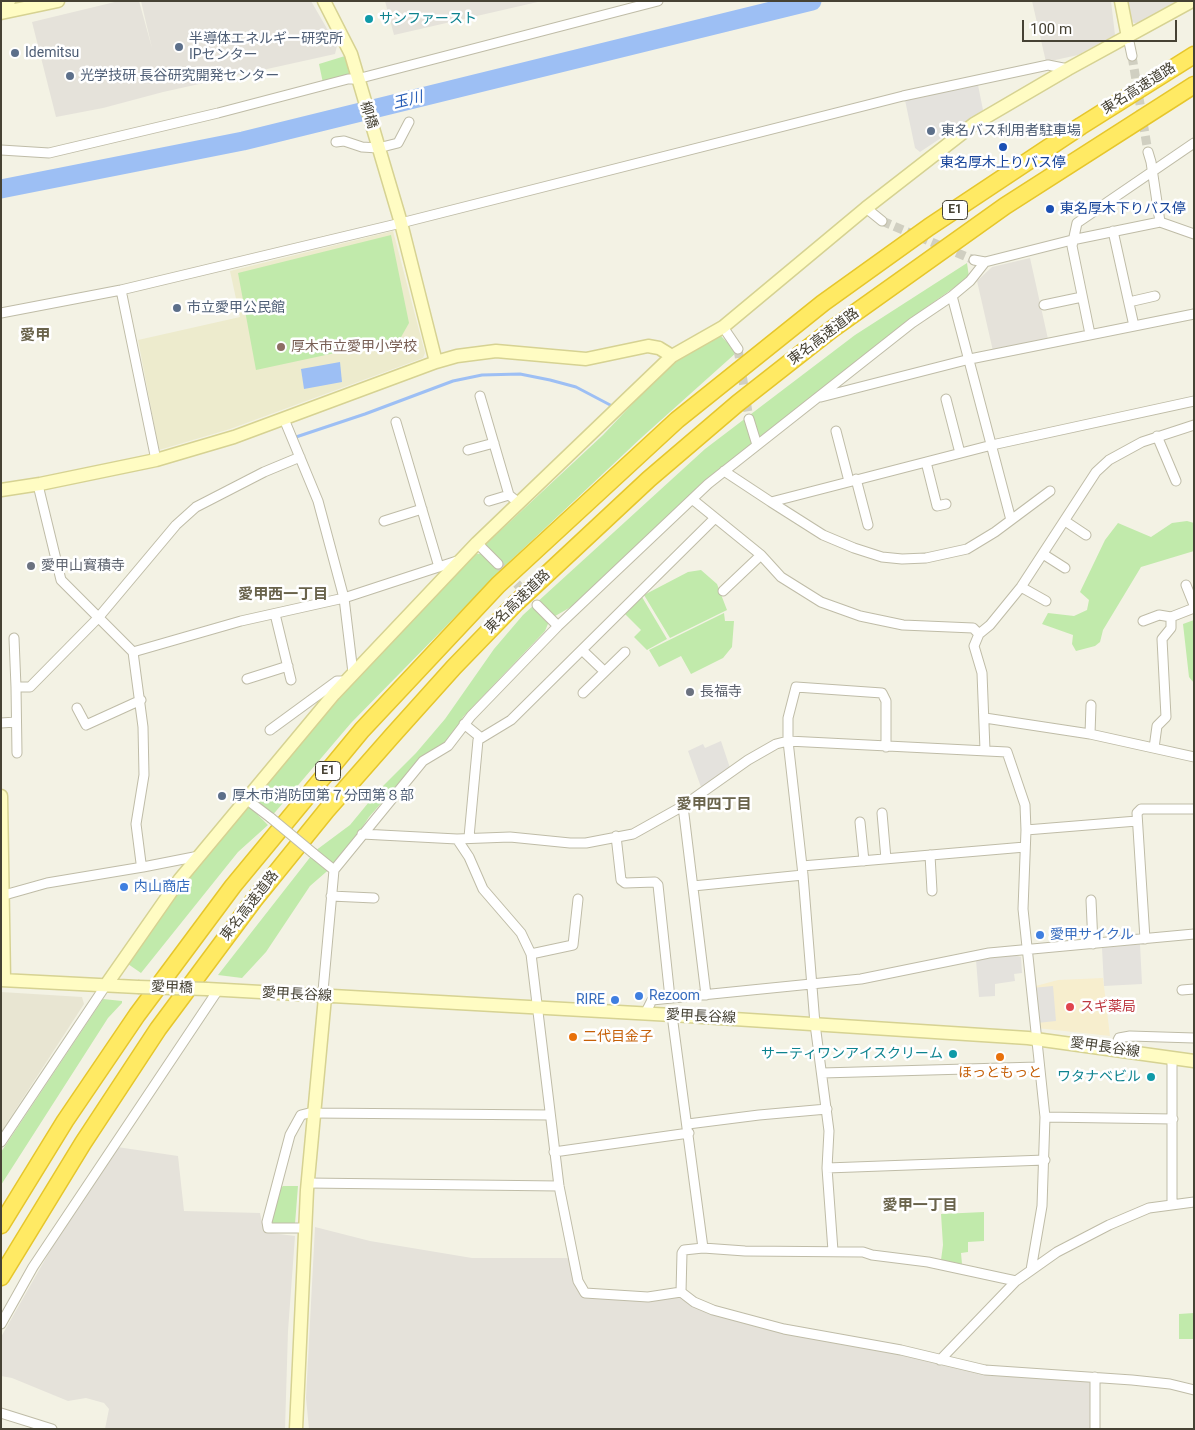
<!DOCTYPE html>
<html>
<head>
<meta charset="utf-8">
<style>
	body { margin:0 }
	#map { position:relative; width:1195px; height:1430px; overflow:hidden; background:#f3f2e4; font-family:Roboto,sans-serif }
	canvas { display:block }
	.frame { position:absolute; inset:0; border:2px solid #464234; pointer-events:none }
	.scale { position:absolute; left:1022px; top:20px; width:155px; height:22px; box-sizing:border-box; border:2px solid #464234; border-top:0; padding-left:6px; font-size:15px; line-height:18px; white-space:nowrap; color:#464234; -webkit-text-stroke:4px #fff; paint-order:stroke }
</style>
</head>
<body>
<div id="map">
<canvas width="1195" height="1430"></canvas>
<div class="frame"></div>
<div class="scale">100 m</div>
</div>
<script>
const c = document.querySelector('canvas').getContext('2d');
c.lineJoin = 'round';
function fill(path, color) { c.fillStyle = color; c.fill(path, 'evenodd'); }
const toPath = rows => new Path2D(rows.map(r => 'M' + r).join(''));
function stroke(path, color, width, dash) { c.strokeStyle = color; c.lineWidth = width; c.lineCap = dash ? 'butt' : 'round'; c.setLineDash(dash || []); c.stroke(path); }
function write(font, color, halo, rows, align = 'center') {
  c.font = font + ' Roboto,"Noto Sans JP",sans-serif'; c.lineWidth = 5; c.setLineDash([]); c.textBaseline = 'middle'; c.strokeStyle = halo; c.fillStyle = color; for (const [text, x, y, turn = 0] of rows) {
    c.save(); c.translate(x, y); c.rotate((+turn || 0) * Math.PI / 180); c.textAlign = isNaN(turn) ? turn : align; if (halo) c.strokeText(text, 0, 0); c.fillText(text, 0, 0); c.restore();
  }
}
const residential = toPath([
	[1,992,82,997,84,1004,1,1132]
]);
const commercial = toPath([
	[1103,978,1110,1036,1037,1028,1032,987,1058,980]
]);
const industrial = toPath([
	[119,1,139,1,152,48,141,1,311,1,337,46,335,54,163,92,103,108,56,117,32,22],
	[385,1,542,1,394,35],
	[1032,1,1111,1,1115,35,1078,55,1046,62],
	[1126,1,1177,1,1138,23,1134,23,1130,20],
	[1030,258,1048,339,993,351,977,281,992,267],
	[117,1147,178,1156,184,1211,260,1213,264,1232,295,1236,288,1331,285,1429,105,1429,109,1409,104,1403,86,1398,68,1401,12,1378,1,1376,1,1337,55,1242],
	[315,1227,370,1241,472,1258,567,1258,571,1259,584,1294,676,1294,691,1305,899,1353,1085,1381,1091,1383,1091,1429,309,1429,306,1398]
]);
const education = toPath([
	[393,231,425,353,423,358,230,429,159,450,138,340,240,317,230,271]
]);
const green = toPath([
	[345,56,350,75,323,83,319,64],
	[391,235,409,323,400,339,256,370,238,273],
	[967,263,969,277,907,321,770,432,576,604,550,619,545,631,463,717,447,744,421,758,369,817,354,840,333,866,310,886,266,952,242,978,218,975,315,851,350,825,378,791,416,753,445,719,494,649,523,615,705,449,855,335],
	[720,335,737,352,641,438,507,564,351,723,271,817,263,808,258,815,268,825,238,852,141,973,128,964,189,876,244,808,253,806,253,799,357,678,471,555,484,553,485,545,603,435,672,362],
	[1187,521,1194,523,1194,551,1141,567,1103,630,1100,642,1095,646,1076,651,1072,644,1073,635,1042,624,1048,613,1074,616,1087,610,1089,600,1080,592,1105,540,1118,523,1151,537,1172,523],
	[701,570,717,584,727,610,670,638,644,595,688,572],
	[642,597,667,639,647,650,634,637,641,630,625,614],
	[724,613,725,621,734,621,732,647,723,658,691,674,681,656,659,667,649,650],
	[1194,620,1194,683,1189,677,1183,624],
	[103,999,122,1001,122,1003,108,1018,1,1185,1,1152],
	[283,1186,298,1186,295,1224,274,1225,271,1221,278,1190],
	[984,1212,984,1241,968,1242,968,1252,961,1253,962,1264,941,1260,943,1245,941,1214],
	[1194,1313,1194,1339,1179,1339,1179,1314]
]);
const parking = toPath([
	[978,85,983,110,920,152,915,148,905,100],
	[721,741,731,771,701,787,688,751,703,744,705,748],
	[1140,944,1142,984,1104,986,1102,948],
	[1014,955,1021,957,1022,973,1014,974,1015,981,995,984,995,996,979,997,976,960],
	[1053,986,1056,1021,1037,1023,1032,988]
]);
const water = toPath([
	[340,362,342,382,304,389,301,369]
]);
const stream = toPath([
	[296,437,365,414,453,381,482,375,520,374,550,380,576,387,614,407]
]);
const river = toPath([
	[1,189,243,141,812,1]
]);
const streetTunnel = toPath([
	[1132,56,1148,152],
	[882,221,974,260],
	[738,349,749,419],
	[498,564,537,605]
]);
const street = toPath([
	[1128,37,1132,56],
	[336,142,344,141,362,147,378,148,398,143,409,122],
	[1,150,49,153,218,113,348,79,357,79,658,1],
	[1148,152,1151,162,1160,222],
	[866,208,882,221],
	[1113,231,1134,326],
	[974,260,985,262,1072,240,1160,222,1194,234],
	[121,290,156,460],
	[952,296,1011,520],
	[1129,302,1155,296],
	[1044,305,1082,297],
	[1,313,121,290,401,223,903,96,1048,65,1068,69],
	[723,327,738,349],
	[1090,334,1072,246,1077,223,1194,143],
	[480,396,509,495,519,503],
	[821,397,970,359,1194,314],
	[946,399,960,453],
	[284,419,318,501,344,598,353,673],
	[749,419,757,445],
	[396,422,439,567],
	[836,431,849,481],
	[1157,436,1176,481],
	[468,450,494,443],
	[926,462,937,506,946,504],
	[724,471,771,502,992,445,1194,401],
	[856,479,868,525],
	[38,485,61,580,133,652,241,621,344,598,460,560],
	[692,499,761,555,781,577,821,602,860,616,903,625,973,628,979,634],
	[489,501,509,495],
	[771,502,823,535,854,548,882,557,902,559,926,558,967,549,995,532,1050,491],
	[384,521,422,509],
	[1065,521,1086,535],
	[477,543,498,564],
	[1043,554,1065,568],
	[1186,585,1194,605],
	[1021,587,1046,601],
	[723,591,761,555],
	[537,605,558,626],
	[275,614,291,680],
	[1171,617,1194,608],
	[1143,621,1159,615,1171,617,1171,628,1162,639,1166,717,1157,726,1154,748],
	[14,638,16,687],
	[582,650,604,671],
	[133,652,143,727,144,775,136,824,141,863,143,867,199,856],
	[247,679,288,666],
	[583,693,625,652],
	[77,708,86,725,141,700],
	[985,718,1090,734,1194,757],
	[1,723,16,722],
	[464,724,480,737],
	[270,730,337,681,346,681],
	[1090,734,1091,705],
	[985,750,982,673,974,646,979,634,990,625,1021,587,1096,472,1109,460,1142,442,1194,425],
	[17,753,16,687,30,687,98,618,176,525,196,507,264,472,300,457],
	[246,799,271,818],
	[683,806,706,995],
	[882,813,886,859],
	[860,822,864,861],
	[1026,830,1137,821],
	[362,834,457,839,510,837,570,843,586,843,633,834,683,806,748,760,776,744,788,741,1007,752,1025,805,1026,830,1023,909,1045,1117,1042,1206,1031,1270],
	[616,836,621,880,625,883,655,882,658,885,670,998],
	[469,837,478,740,511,720,714,519],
	[457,839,469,857,483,889,521,933,531,954,559,1186,578,1281,585,1293,648,1297,681,1292,694,1302,713,1310,784,1329,901,1350,985,1370,1132,1380,1170,1384,1194,1390],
	[313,853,334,870],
	[930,855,932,891],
	[802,866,1025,847],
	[693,886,803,875],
	[1,896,47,883,143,867],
	[331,896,374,898],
	[1091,900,1093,944],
	[1145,939,1137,813,1141,809,1194,809],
	[531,954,573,945,578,899],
	[1182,990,1194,989],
	[325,997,323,991,334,870,423,761,448,746,471,716,558,626,708,484,912,323,952,296,970,281,985,262],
	[645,1014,652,1000,861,979,989,953,1194,934],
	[672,1015,703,1248],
	[1114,1049,1119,1038,1130,1036,1194,1038],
	[822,1073,1038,1067],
	[313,1113,550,1115],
	[1045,1117,1173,1119],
	[688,1124,759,1115,827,1109],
	[1,1142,106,985],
	[554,1152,689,1133],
	[827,1168,1045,1160],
	[307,1183,559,1186],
	[1172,1204,1172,1058],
	[304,1228,268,1228,267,1222,290,1135,301,1115,313,1112],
	[833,1251,827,1168,829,1131,815,1024,803,875,788,741,788,718,796,687,882,693,886,701,886,747],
	[681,1292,682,1253,684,1250,703,1248,745,1251,863,1252,872,1255,928,1262,1016,1281],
	[1,1324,33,1267,218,990],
	[940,1360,1016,1281,1057,1252,1109,1225,1149,1208,1194,1202],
	[1095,1377,1095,1429],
	[1,1413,52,1429]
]);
const secondary = toPath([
	[324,1,351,54,401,223,436,362],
	[1121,1,1128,37],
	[1,3,9,1],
	[1,13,58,1],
	[1,490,40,484,156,460,234,437,436,362,457,356,496,351,586,359,648,346,659,348,672,356],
	[1,796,4,980],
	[1,980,138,987],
	[106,985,180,879,334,694,477,543,672,356,723,327,866,208,974,124,1068,69,1192,1],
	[207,989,672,1015,1028,1038,1194,1061],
	[296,1429,307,1190,325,997]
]);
const highway = toPath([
	[1,1225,65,1121,137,1015,233,886,362,730,498,585,677,420,823,303,929,227,1081,126,1194,55],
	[1,1277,83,1143,158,1029,254,900,326,811,392,736,454,667,516,603,649,479,738,403,831,330,1005,206,1194,85]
]);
const streetBridge = toPath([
	[271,818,313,853]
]);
const secondaryBridge = toPath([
	[138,987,207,989]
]);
const markers = [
	[369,19,5,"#0f9aa8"],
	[179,47,5,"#5c6f8a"],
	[15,53,5,"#5c6f8a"],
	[70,76,5,"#5c6f8a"],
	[931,131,5,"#5c6f8a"],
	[1003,147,5,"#1a4fb4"],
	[1050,209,5,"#1a4fb4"],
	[177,308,5,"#5c6f8a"],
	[281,347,5,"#8d6e63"],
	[31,566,5,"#6b7280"],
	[690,692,5,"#6b7280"],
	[222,796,5,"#5c6f8a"],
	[124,887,5,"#3f7fe0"],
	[1040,935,5,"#3f7fe0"],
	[639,996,5,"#3f7fe0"],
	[615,1000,5,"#3f7fe0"],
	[1070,1007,5,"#e0444e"],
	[573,1037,5,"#e8710a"],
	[953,1054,5,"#0f9aa8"],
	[1000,1057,5,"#e8710a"],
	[1151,1077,5,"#0f9aa8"]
];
const shields = [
	[955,210,25],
	[328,771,25]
];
const shieldNames = [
	["E1",955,210],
	["E1",328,771]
];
const cultureNames = [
	["サンファースト",379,19,"left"],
	["サーティワンアイスクリーム",943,1054],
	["ワタナベビル",1141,1077]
];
const serviceNames = [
	["半導体エネルギー研究所",189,39],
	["IPセンター",189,55],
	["Idemitsu",25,53],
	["光学技研 長谷研究開発センター",80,76],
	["東名バス利用者駐車場",941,131],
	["市立愛甲公民館",187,308],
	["厚木市消防団第７分団第８部",232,796]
];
const streetNames = [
	["東名高速道路",1139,89,-32],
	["柳橋",368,115,73],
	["東名高速道路",824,337,-37],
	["東名高速道路",518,602,-44],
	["東名高速道路",250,906,-52],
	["愛甲橋",172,988,2],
	["愛甲長谷線",297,995,3],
	["愛甲長谷線",701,1017,3],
	["愛甲長谷線",1105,1048,8]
];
const transitNames = [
	["東名厚木上りバス停",1003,163],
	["東名厚木下りバス停",1060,209,"left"]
];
const educationNames = [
	["厚木市立愛甲小学校",291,347]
];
const worshipNames = [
	["愛甲山寳積寺",41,566],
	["長福寺",700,692]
];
const shopNames = [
	["内山商店",134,887],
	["愛甲サイクル",1050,935],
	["Rezoom",649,996],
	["RIRE",605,1000,"right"]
];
const healthNames = [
	["スギ薬局",1080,1007]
];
const foodNames = [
	["二代目金子",583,1037],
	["ほっともっと",1000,1073,"center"]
];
const waterNames = [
	["玉川",408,101,-14]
];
const neighbourhoodNames = [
	["愛甲",35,336],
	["愛甲西一丁目",283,595],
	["愛甲四丁目",714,805],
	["愛甲一丁目",920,1206]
];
fill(residential, '#e8e5d2');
fill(commercial, '#f7eece');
fill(industrial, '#e5e2da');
fill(education, '#edebcd');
fill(green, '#c1eaab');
fill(parking, '#e4e2dd');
fill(water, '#9dbff4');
stroke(stream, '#9dbff4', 3);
stroke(river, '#9dbff4', 19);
stroke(streetTunnel, '#d0cfc1', 9, [9, 4.5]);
stroke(street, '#bfbca7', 11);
stroke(secondary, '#d6d292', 15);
stroke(highway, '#e6c62c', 19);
stroke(street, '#fff', 9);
stroke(secondary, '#fffcc3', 12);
stroke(highway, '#ffea64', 16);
stroke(streetBridge, '#bfbca7', 11, []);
stroke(secondaryBridge, '#d6d292', 15, []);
stroke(streetBridge, '#fff', 9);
stroke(secondaryBridge, '#fffcc3', 12);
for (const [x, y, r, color] of markers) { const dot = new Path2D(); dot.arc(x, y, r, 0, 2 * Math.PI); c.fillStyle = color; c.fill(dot); stroke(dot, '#fff', 2); }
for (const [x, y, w] of shields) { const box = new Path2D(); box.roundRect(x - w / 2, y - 9.5, w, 19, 4); c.fillStyle = '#fff'; c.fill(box); stroke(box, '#464234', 1); }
write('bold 12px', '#464234', null, shieldNames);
write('14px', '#0d838f', '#fff', cultureNames, 'right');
write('14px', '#4e5e75', '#fff', serviceNames, 'left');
write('14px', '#464234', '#fff', streetNames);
write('14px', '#164399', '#fff', transitNames);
write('14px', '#785e54', '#fff', educationNames, 'left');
write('14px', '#5b616d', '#fff', worshipNames, 'left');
write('14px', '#366cbe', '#fff', shopNames, 'left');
write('14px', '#be3a42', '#fff', healthNames, 'left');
write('14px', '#c56008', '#fff', foodNames, 'left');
write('italic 15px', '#285eb7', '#fff', waterNames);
write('bold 15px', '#69634b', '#fff', neighbourhoodNames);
</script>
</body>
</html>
